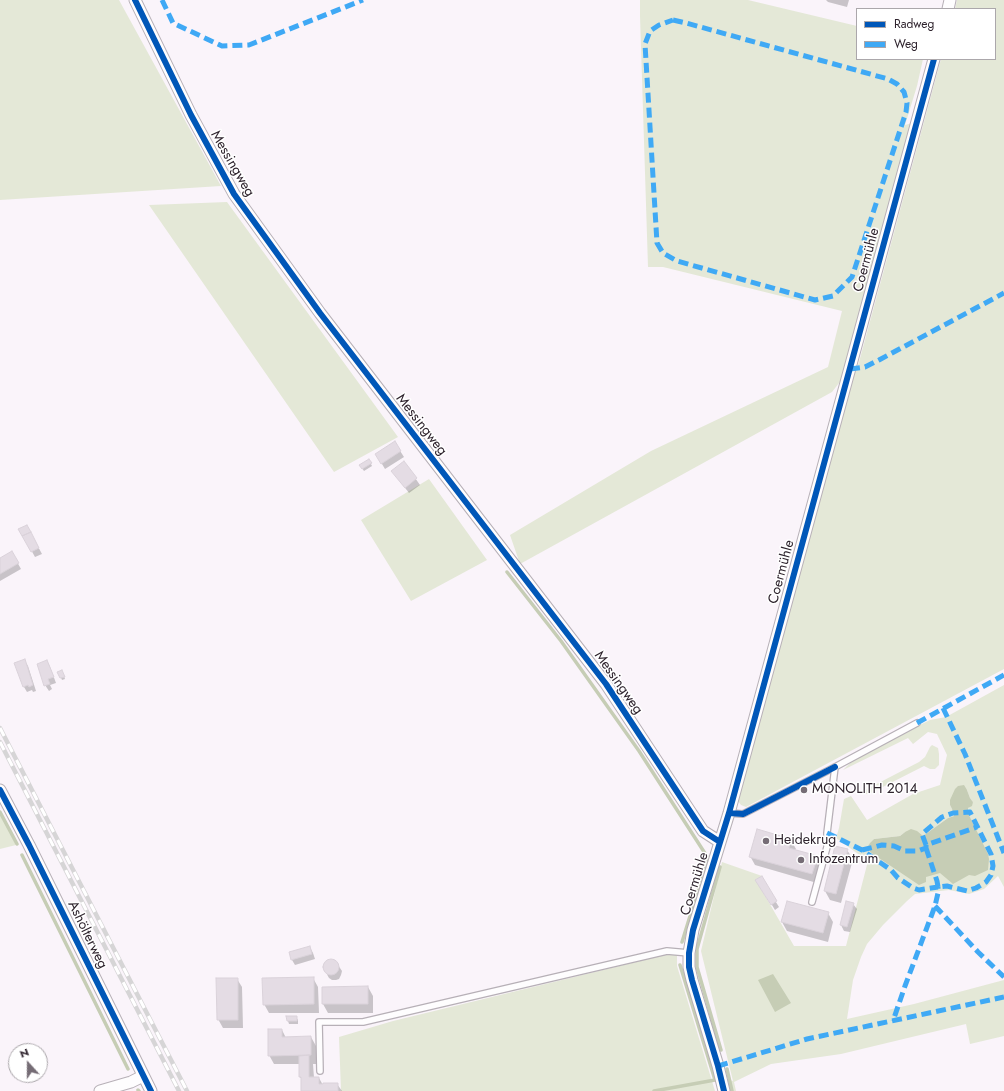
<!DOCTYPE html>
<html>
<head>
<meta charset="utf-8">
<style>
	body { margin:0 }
	#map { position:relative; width:1004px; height:1091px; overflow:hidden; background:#faf4fa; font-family:Jost,sans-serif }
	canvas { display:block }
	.legend { position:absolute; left:856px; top:8px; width:140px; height:52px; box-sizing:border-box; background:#fff; border:1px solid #aba7ab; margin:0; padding:5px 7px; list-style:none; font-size:12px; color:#2e232d }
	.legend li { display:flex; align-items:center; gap:8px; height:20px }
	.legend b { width:20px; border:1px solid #aba7ab }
	.north { position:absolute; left:8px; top:1043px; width:40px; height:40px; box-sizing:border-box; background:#fff; border:1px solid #aba7ab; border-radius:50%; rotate:339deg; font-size:11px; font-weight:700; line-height:16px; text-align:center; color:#2e232d }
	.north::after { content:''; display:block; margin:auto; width:14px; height:18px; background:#756c75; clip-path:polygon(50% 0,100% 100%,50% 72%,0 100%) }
</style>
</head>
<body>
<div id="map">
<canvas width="1004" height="1091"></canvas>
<ul class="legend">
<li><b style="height:5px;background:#0057b8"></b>Radweg</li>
<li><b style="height:5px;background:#3fa9f5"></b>Weg</li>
</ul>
<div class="north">N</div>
</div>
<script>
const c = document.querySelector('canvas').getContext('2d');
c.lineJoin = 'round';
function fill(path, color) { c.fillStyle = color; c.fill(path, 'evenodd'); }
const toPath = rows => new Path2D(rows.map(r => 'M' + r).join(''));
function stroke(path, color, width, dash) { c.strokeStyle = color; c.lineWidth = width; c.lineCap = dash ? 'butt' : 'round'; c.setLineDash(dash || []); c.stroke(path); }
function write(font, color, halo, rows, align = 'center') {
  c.font = font + ' Jost,sans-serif'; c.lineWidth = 3; c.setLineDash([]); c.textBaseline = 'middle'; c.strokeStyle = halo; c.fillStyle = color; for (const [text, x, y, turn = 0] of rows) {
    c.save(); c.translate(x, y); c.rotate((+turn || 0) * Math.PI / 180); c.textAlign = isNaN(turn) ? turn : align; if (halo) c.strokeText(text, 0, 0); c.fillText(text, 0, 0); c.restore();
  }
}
const green = toPath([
	[0,0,119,0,221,186,0,200],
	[640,0,748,0,857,26,857,59,923,59,917,86,905,125,916,122,850,369,832,392,520,564,510,535,651,451,828,367,842,311,663,267,648,267,640,16],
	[957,0,1004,0,1004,669,746,807,741,805,738,801,850,385,859,362,941,59,995,59,995,9,955,9],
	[227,202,398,437,334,472,149,205],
	[429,479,487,560,411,601,361,520],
	[1004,685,1004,887,998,876,984,889,969,894,949,890,915,894,907,901,883,925,867,944,861,957,853,980,847,1019,914,1004,1004,980,1004,1036,970,1044,966,1024,841,1054,771,1064,734,1082,736,1091,729,1091,727,1079,733,1081,701,951,722,862,762,876,756,880,794,946,846,946,868,861,836,838,839,828,844,799,851,796,867,820,913,794,940,785,947,755,937,734,928,732,913,744,908,738,843,770,857,756,930,720,946,717],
	[967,790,970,798,973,802,968,808,968,813,975,829,868,846,874,839,900,836,905,832,923,836,948,818,954,816,952,809,950,805],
	[932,745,938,748,939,754,939,765,935,769,930,769,924,766,869,794,866,794,865,791,867,789,919,762,925,757,930,747],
	[0,814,16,845,0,849],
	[677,952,677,966,715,1091,341,1091,339,1037,393,1021]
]);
const water = toPath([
	[964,785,967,790,970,798,973,802,972,806,968,808,968,813,988,854,989,859,988,870,975,876,969,875,953,884,940,873,926,877,926,882,919,885,870,852,868,846,870,843,874,839,900,836,905,832,911,829,917,831,923,836,948,818,954,816,952,809,950,805,950,800,955,789,958,786],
	[773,974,791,1003,775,1012,758,980]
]);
const shadow = toPath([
	[826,0,849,0,847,7,828,2],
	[867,259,870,260,871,263,871,264,868,264,867,261],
	[395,443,404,457,385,469,376,454],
	[369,460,372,466,364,471,360,465],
	[404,462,420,485,409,493,396,476],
	[27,526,42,554,35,557,20,530],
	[12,553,21,569,0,581,0,559],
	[25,661,28,666,36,691,33,692,32,690,27,692,24,687,16,664],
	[47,661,50,667,56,683,50,685,52,689,49,691,45,685],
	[59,673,63,674,65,679,62,680],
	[791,840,796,849,795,850,817,856,822,865,817,883,755,865,750,856],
	[847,850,853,859,841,903,830,900,825,891],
	[761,878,779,907,775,910,757,880],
	[853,904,857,909,850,932,844,931,841,925],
	[828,913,833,922,828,942,787,931,782,922],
	[310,947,313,953,315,959,295,965,292,960],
	[329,960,333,960,336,962,342,971,341,975,339,979,336,980,332,980,329,978,324,969,324,965,326,962],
	[313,978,318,987,319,1013,269,1013,264,1004],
	[237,979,242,987,243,1028,223,1028,218,1019],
	[368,987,373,996,373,1013,328,1013,323,1004,323,988],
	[287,1017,296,1017,298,1020,298,1024,289,1024,288,1021],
	[282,1030,286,1038,311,1037,316,1046,316,1064,313,1064,314,1078,319,1078,324,1087,337,1084,342,1091,302,1091,302,1080,300,1077,300,1064,274,1064,269,1055]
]);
const stream = toPath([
	[507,572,561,641,639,751,708,858,682,942],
	[0,812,17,844],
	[22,855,128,1069],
	[720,867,697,949,697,967,721,1050],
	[727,1069,732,1091],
	[138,1090,139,1091],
	[654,1091,715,1080,680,965]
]);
const building = toPath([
	[395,441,401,451,381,464,375,454,395,441],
	[369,459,372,463,362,469,359,465,369,459],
	[404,461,417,478,405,488,391,471,404,461],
	[27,525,31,532,22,536,18,529,27,525],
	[31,532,39,548,31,552,22,536,31,532],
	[12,551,19,563,0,574,0,558,12,551],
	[25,659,33,685,29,687,28,685,23,687,14,663,25,659],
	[47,660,54,677,48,679,50,684,44,686,37,664,47,660],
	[62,670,65,677,60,678,57,672,62,670],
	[757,829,791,839,789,848,818,856,812,874,749,857,757,829],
	[835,846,848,849,836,894,824,891,835,846],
	[762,876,777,901,771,905,755,880,762,876],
	[787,901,829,912,823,933,781,922,787,901],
	[846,901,854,903,847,927,840,925,846,901],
	[310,946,312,954,291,960,289,952,310,946],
	'323 967a8 8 0 1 1 16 0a8 8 0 1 1-16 0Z',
	[314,977,314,1004,263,1005,262,978,314,977],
	[216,978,238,978,238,1020,217,1020,216,978],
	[368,986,368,1004,322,1004,322,987,368,986],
	[286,1016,297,1016,297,1021,287,1021,286,1016],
	[268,1029,282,1029,282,1037,311,1036,311,1055,268,1056,268,1029],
	[309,1055,309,1077,319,1077,319,1084,323,1084,323,1083,338,1083,338,1091,301,1091,301,1077,299,1077,299,1056,309,1055]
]);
const service = toPath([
	[729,813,743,814,835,767,917,723],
	[812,902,827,847,827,833,835,767],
	[320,1071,319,1022,363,1022,667,951,689,953]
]);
const minor = toPath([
	[135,0,191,115,234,194,320,313,606,684,703,831,720,842],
	[948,9,950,0],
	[0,790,29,845,151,1091],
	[100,1091,131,1082,143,1076],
	[724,1091,718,1066,692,980,689,967,689,953,693,930,729,813,934,59]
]);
const rail = toPath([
	[0,728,187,1091],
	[0,742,179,1091]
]);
const quiet = toPath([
	[162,0,173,23,222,46,249,45,363,0],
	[673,20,686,23,888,79,897,84,904,92,907,103,906,112,852,277,833,296,815,300,677,261,663,253,657,243,645,44,650,31,659,25,673,20],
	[850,369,865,367,879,360,1004,293],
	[943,708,965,754,1004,853],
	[917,723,1004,675],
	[827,833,862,850,891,870,898,878,913,888,919,890,938,887,938,893,935,906,905,986,893,1021],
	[926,845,922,834,942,817,953,813,970,812,991,854,993,866,991,875,986,882,976,888,967,891,947,886,938,887,937,881,926,848],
	[862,850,882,845,894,846,905,851,918,851,926,848,926,845,977,827],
	[935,906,978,952,1004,977],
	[718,1066,807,1039,1004,997]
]);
const cycleway = toPath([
	[135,0,191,115,234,194,320,313,606,684,703,831,720,842],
	[0,790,29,845,151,1091],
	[729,813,743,814,835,767],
	[724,1091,718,1066,692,980,689,967,689,953,693,930,729,813,934,59]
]);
const markers = [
	[804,790,4,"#756c75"],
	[766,841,4,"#756c75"],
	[801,860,4,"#756c75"]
];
const streetNames = [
	["Messingweg",232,164,60],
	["Coermühle",867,260,-75],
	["Messingweg",421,425,52],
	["Coermühle",782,572,-75],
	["Messingweg",618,683,55],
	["Coermühle",695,884,-73],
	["Ashölterweg",87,935,64]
];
const poiNames = [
	["MONOLITH 2014",812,790],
	["Heidekrug",774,841],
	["Infozentrum",809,860]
];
fill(green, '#e4e8d7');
fill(water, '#c6cdb5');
fill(shadow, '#0003');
stroke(stream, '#c6cdb5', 3.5);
fill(building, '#e4dce4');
stroke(building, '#dad2da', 1);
stroke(service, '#b7b0b7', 8);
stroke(minor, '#b7b0b7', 13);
stroke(service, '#fefdfe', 5.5);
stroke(minor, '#fefdfe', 11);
stroke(rail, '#d6d5d6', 4.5);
stroke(rail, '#fff', 3, [9]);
stroke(quiet, '#3fa9f5', 5, [10, 5]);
stroke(cycleway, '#0057b8', 6);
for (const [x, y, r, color] of markers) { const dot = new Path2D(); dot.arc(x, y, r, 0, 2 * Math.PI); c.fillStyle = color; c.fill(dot); stroke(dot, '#fff', 1.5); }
write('14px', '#2e232d', '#fff', streetNames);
write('14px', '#2e232d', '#fff', poiNames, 'left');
</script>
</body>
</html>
